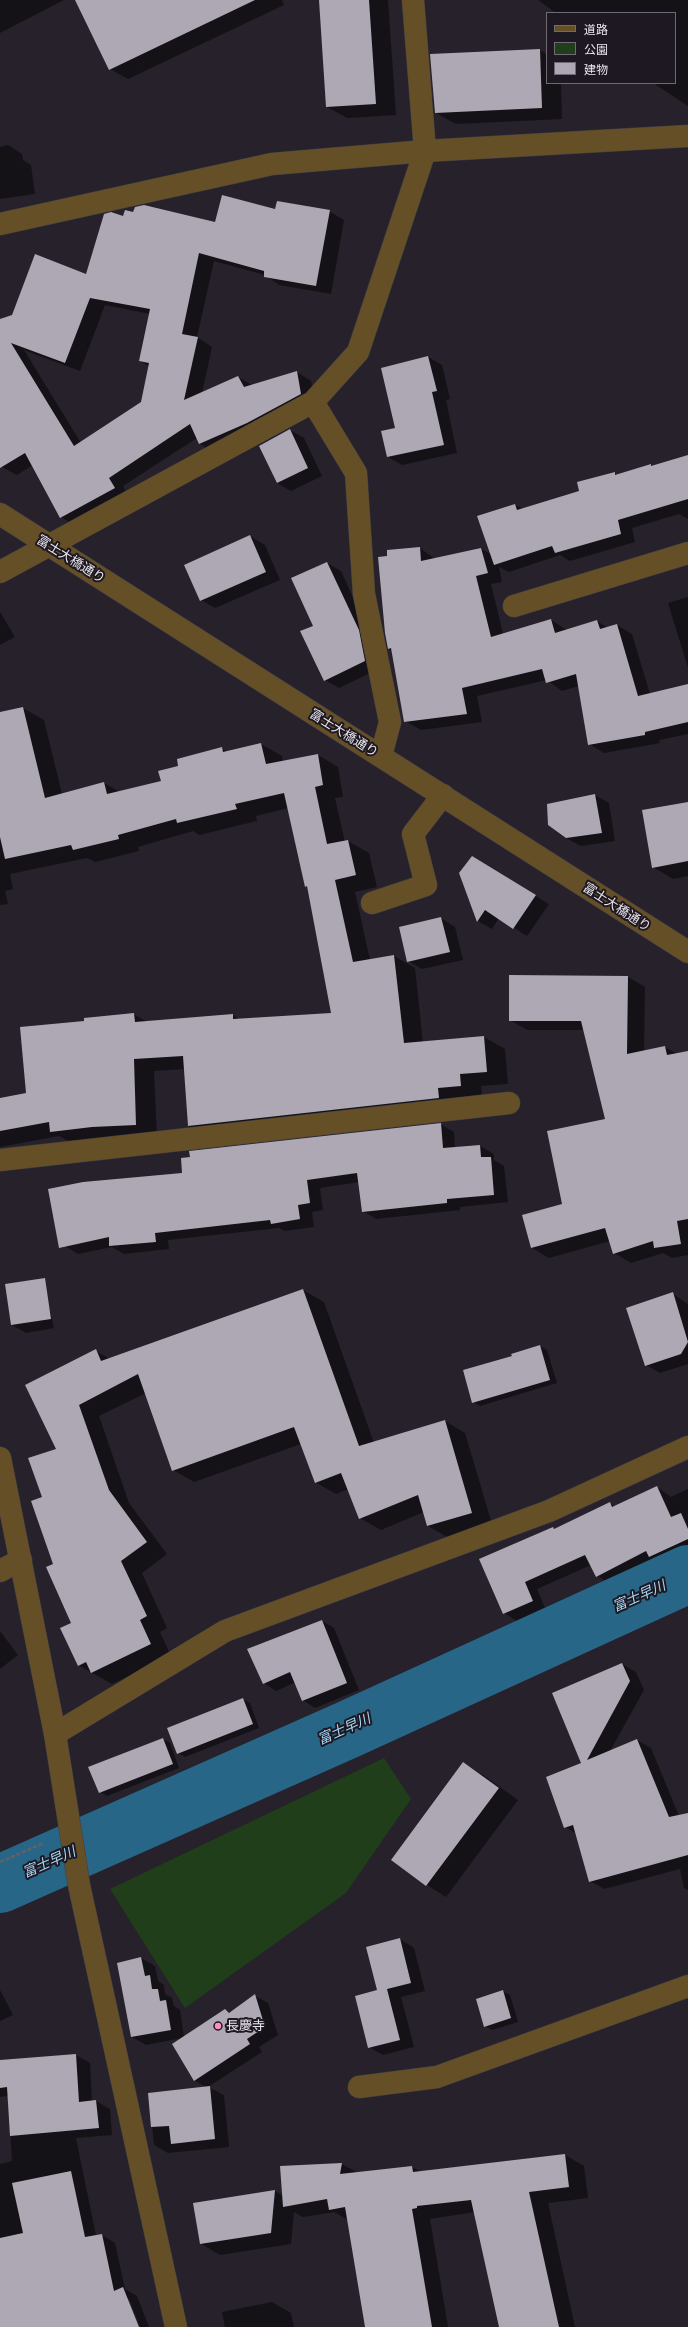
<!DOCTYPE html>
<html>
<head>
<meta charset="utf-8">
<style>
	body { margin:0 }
	#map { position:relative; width:688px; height:2327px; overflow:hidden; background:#26212b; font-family:"Exo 2","Noto Sans JP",sans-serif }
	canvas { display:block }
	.legend { position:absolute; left:546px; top:12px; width:130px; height:72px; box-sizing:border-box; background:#1d1821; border:1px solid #6f6a73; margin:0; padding:5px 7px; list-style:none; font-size:12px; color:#eae6ed }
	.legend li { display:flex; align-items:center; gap:8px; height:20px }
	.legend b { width:20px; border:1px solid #6f6a73 }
</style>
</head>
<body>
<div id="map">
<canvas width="688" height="2327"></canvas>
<ul class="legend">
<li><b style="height:5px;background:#644f26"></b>道路</li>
<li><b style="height:11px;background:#203e19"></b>公園</li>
<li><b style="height:11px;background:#aea8b5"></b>建物</li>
</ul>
</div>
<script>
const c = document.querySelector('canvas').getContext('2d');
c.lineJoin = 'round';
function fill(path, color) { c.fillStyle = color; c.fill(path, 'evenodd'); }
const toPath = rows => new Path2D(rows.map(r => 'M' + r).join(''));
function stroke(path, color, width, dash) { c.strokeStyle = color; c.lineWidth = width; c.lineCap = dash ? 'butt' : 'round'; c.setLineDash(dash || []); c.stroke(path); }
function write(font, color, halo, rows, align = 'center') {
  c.font = font + ' "Exo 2","Noto Sans JP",sans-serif'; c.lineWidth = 4; c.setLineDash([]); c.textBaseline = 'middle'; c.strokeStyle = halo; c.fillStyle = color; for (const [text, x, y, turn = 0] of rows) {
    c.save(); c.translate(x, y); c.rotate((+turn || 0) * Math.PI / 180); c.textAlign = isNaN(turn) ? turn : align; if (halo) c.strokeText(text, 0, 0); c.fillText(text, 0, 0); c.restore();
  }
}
const green = toPath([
	[384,1758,411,1799,346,1893,185,2008,110,1889]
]);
const shadow = toPath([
	[0,0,64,0,0,33],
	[77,0,282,0,284,5,128,79,110,69],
	[320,0,388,0,396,115,347,118,327,107],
	[538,0,688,0,688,106,653,83,675,83,675,13,556,13],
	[540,50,547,55,547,83,561,83,562,119,456,124,436,113],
	[8,145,22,154,23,160,31,165,35,194,0,199,0,147],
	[276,210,329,211,344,220,331,294,279,285,265,275,214,261,197,337,212,347,202,393,238,377,252,385,297,372,311,381,315,403,214,452,200,444,197,438,123,486,129,497,76,526,61,517,33,465,17,475,2,467,0,463,0,320,13,316,87,275,123,217,216,223],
	[105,305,150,314,140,361,149,366,142,402,81,443,24,350,80,371],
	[428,357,442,365,450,399,446,400,457,453,402,465,388,457,396,429],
	[290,430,304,438,322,476,291,491,277,483],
	[688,456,688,519,679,514,632,528,635,542,570,561,560,555,509,572,499,567,502,582,491,584,503,634,551,620,567,630,597,621,608,628,617,625,632,634,650,694,688,685,688,734,659,740,660,743,604,753,589,744,579,686,562,691,547,680,477,696,482,722,421,730,405,721,393,651,389,649,386,632,420,548,435,559,481,549,491,554,515,505,523,509,581,491,614,473,617,475],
	[250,536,265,545,280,580,215,608,201,600],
	[327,563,341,571,372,639,379,669,339,688,325,680,314,627],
	[688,597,688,668,668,603],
	[0,612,15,637,0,645],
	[23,708,44,720,62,794,104,783,120,792,162,782,179,767,221,748,228,752,261,744,282,756,283,762,318,755,338,767,343,797,335,798,345,842,348,841,369,853,377,887,355,892,370,960,394,956,415,968,423,1043,484,1037,505,1049,508,1084,481,1086,482,1097,209,1138,188,1126,185,1069,154,1071,157,1137,72,1143,59,1136,0,1147,0,1099,27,1094,85,1022,133,1014,148,1022,233,1015,241,1020,333,1014,308,887,306,886,289,808,256,816,257,821,199,835,193,831,138,847,139,851,95,862,87,858,10,874,13,889,5,891,8,904,0,905,0,713],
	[595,795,609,803,615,841,581,846,566,838],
	[688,803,688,876,673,879,653,867],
	[486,866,549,904,527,936,499,918,492,929,478,921,461,873],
	[441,918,455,927,463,960,422,969,408,961],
	[628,977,645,987,644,1051,665,1047,677,1054,688,1052,688,1255,672,1258,663,1253,631,1263,614,1253,610,1241,549,1258,532,1248,523,1216,564,1205,606,1119,584,1030,527,1030,510,1020],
	[440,1124,454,1132,455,1148,480,1146,494,1154,494,1160,504,1166,508,1202,460,1207,460,1210,376,1219,363,1211,359,1182,320,1188,323,1210,312,1212,314,1227,285,1231,279,1228,168,1240,169,1249,124,1254,112,1247,78,1254,65,1246,183,1174],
	[45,1289,54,1328,26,1333,12,1325],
	[303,1290,324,1302,374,1443,445,1421,465,1433,492,1524,449,1538,428,1526,424,1512,381,1530,360,1518,349,1489,336,1494,315,1482,301,1444,194,1482,173,1470,146,1393,99,1416,129,1503,167,1554,142,1573,167,1628,160,1632,171,1656,112,1684,78,1665,73,1624,54,1565,43,1498,58,1449,96,1351,110,1359],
	[673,1294,688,1304,688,1364,660,1373,646,1365],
	[540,1346,547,1350,557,1383,480,1406,473,1402,513,1357],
	[657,1487,671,1497,688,1489,688,1552,663,1564,655,1560,610,1583,597,1576,591,1565,537,1589,545,1608,517,1621,504,1613,553,1528,555,1529,610,1503,616,1507],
	[322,1621,334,1628,359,1690,315,1708,303,1700,296,1682,276,1691,264,1683],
	[0,1631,18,1655,0,1669],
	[622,1664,636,1672,644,1690,610,1751,637,1740,651,1748,679,1816,688,1814,688,1890,684,1888,680,1869,604,1889,590,1881,577,1834,565,1827,583,1764],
	[243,1699,250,1703,259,1728,185,1757,178,1753],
	[163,1739,170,1743,179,1768,107,1796,100,1792],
	[463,1763,483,1775,518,1800,446,1897,427,1885,392,1860],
	[400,1939,414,1948,425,1991,401,1997,414,2047,383,2055,369,2047,378,1991],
	[141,1958,155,1966,158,1981,164,1985,165,1994,172,1998,174,2006,180,2010,184,2037,225,2010,231,2013,255,1996,268,2003,278,2035,259,2047,262,2052,208,2087,224,2095,229,2147,168,2153,154,2145,149,2094,207,2088,194,2080,182,2038,146,2045,132,2037,118,1964],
	[0,1990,13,2015,0,2021],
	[502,1991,510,1995,518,2022,492,2030,485,2026],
	[76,2055,90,2063,92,2101,96,2101,110,2109,112,2135,76,2138,96,2236,102,2235,115,2243,125,2289,137,2296,149,2327,140,2327,129,2299,126,2297,138,2327,0,2327,0,2164,12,2161,8,2096,0,2097,0,2061],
	[565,2155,584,2166,588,2198,548,2203,575,2327,500,2327,475,2212,430,2219,448,2327,366,2327,348,2220,334,2212,303,2217,294,2212,291,2244,220,2255,200,2243,275,2191,283,2196,282,2167,342,2164,358,2173,412,2167,422,2172],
	[272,2302,291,2313,294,2327,225,2327,222,2312]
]);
const river = toPath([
	[0,1884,347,1730,688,1574]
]);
const building = toPath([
	[75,0,255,0,109,70],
	[319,0,369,0,376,104,326,107],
	[540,49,542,108,435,113,430,54],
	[222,195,275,209,277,201,330,210,316,286,264,277,264,271,199,253,182,334,198,337,184,400,238,376,244,387,297,371,301,394,247,423,199,444,190,424,109,478,115,488,60,518,25,453,0,468,0,319,12,315,35,254,86,274,104,214,111,212,123,216,125,210,133,212,135,207,144,205,215,222],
	[90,298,150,309,139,361,149,363,141,402,74,446,11,343,65,363],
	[428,356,437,391,432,392,444,445,387,457,381,431,395,428,381,368],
	[290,429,308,468,277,483,259,446],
	[688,455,688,499,618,520,621,534,555,553,552,546,494,565,477,516,515,504,517,510,579,491,577,482,615,472,615,475,651,464,651,466],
	[250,535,266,572,200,601,184,565],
	[420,547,421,561,481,548,488,573,476,576,491,637,551,619,555,633,597,620,600,629,617,624,638,696,688,684,688,722,645,732,645,735,588,745,576,674,546,683,542,669,462,688,467,714,404,722,391,648,388,649,385,633,378,557,387,556,387,550],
	[327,562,359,630,365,661,324,681,300,631,313,626,291,578],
	[23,707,45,798,104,782,107,794,161,781,158,771,178,766,177,759,222,747,223,752,261,743,266,764,318,754,323,785,315,787,327,844,348,840,356,875,335,880,353,962,394,955,404,1043,484,1036,487,1072,460,1074,461,1086,438,1088,439,1098,188,1126,183,1056,134,1059,136,1125,92,1127,50,1132,49,1122,0,1131,0,1098,26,1093,20,1027,84,1021,84,1018,134,1013,135,1022,233,1014,233,1019,331,1013,307,886,305,887,284,793,235,804,237,809,177,823,176,819,118,835,119,839,73,850,71,845,5,859,0,837,0,712],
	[595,794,602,833,566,838,548,825,547,804],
	[688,802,688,861,652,868,642,810],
	[472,856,536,895,513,929,485,910,477,922,459,873],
	[441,917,450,952,407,962,399,927],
	[509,975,628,976,627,1054,665,1046,667,1055,688,1051,688,1219,677,1221,681,1244,654,1248,653,1241,613,1254,605,1228,531,1248,522,1215,562,1204,547,1131,605,1119,581,1021,509,1021],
	[441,1123,443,1148,480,1145,481,1157,491,1157,494,1195,447,1199,447,1203,362,1212,357,1173,307,1180,310,1203,298,1205,300,1219,271,1224,270,1220,155,1233,156,1242,109,1246,109,1237,59,1248,48,1189,83,1182,182,1173,181,1158,190,1157,189,1151],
	[45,1278,51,1319,11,1325,5,1284],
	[303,1289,359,1446,445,1420,472,1513,427,1526,418,1495,359,1519,341,1473,315,1483,294,1427,172,1471,138,1374,79,1405,109,1490,147,1542,121,1561,147,1616,140,1620,151,1644,91,1673,86,1662,78,1666,60,1628,71,1623,46,1567,53,1564,31,1501,42,1497,28,1458,56,1449,25,1385,96,1349,101,1361],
	[673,1292,688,1342,681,1354,645,1366,626,1308],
	[540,1345,550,1380,472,1403,463,1370,512,1356,511,1354],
	[657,1486,671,1517,681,1513,688,1529,688,1539,649,1557,646,1551,596,1577,585,1555,525,1582,533,1601,503,1614,479,1559,553,1527,554,1529,610,1502,612,1507],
	[322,1620,347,1683,302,1701,290,1672,263,1684,247,1649],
	[622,1663,630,1681,587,1760,637,1739,669,1817,688,1813,688,1855,589,1882,573,1825,564,1828,546,1777,581,1763,552,1693],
	[243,1698,253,1724,177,1754,167,1728],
	[163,1738,173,1764,99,1793,88,1767],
	[463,1762,499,1788,426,1886,391,1860],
	[400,1938,411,1983,387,1989,400,2040,368,2048,355,1996,377,1990,366,1947],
	[141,1957,145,1976,150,1975,152,1989,158,1989,160,2001,166,2000,171,2030,131,2037,117,1963],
	[503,1990,511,2018,484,2027,476,1999],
	[255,1994,265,2027,247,2039,250,2044,194,2081,172,2044,225,2009,229,2013],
	[76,2054,79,2102,96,2100,99,2128,10,2136,7,2087,0,2088,0,2060],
	[210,2086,215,2139,171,2144,169,2126,151,2127,148,2093],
	[565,2154,569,2187,529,2192,559,2327,499,2327,471,2200,417,2206,417,2208,412,2209,432,2327,365,2327,345,2207,329,2210,327,2199,283,2207,280,2166,342,2163,340,2174,412,2166,413,2172],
	[71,2171,85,2237,102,2234,114,2291,123,2287,139,2327,0,2327,0,2238,23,2233,12,2183],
	[275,2190,271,2233,200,2244,193,2203]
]);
const path = toPath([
	[0,1862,44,1843]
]);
const minor = toPath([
	[0,224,272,164,425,151,688,136],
	[313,402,356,473,364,594,390,722,381,756],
	[0,572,313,402,358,352,425,151,413,0],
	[514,606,688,553],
	[372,903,426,885,413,834,443,795],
	[0,1160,509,1103],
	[0,1571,21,1560],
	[55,1734,225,1631,549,1511,688,1447],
	[359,2087,437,2077,688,1986]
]);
const tertiary = toPath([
	[0,514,688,952],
	[0,1458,55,1734,79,1885,176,2327]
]);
const markers = [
	[218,2026,4,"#fe8ebd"]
];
const streetNames = [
	["富士大橋通り",71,559,32],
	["富士大橋通り",344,733,32],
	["富士大橋通り",617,907,33]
];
const poiNames = [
	["長慶寺",226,2026]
];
const waterNames = [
	["富士早川",639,1596,-24],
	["富士早川",344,1729,-24],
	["富士早川",49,1862,-24]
];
fill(green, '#203e19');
fill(shadow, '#0007');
stroke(river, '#286687', 58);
fill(building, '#aea8b5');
stroke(minor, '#413d46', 23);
stroke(tertiary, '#413d46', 23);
stroke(path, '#656069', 2.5, [4, 2]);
stroke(minor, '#644f26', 22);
stroke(tertiary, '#644f26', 22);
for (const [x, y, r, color] of markers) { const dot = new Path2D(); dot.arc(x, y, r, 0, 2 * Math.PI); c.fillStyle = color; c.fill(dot); stroke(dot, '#1d1821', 1.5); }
write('13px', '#eae6ed', '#1d1821', streetNames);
write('13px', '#eae6ed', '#1d1821', poiNames, 'left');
write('italic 14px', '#a7d9f8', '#1d1821', waterNames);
</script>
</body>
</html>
